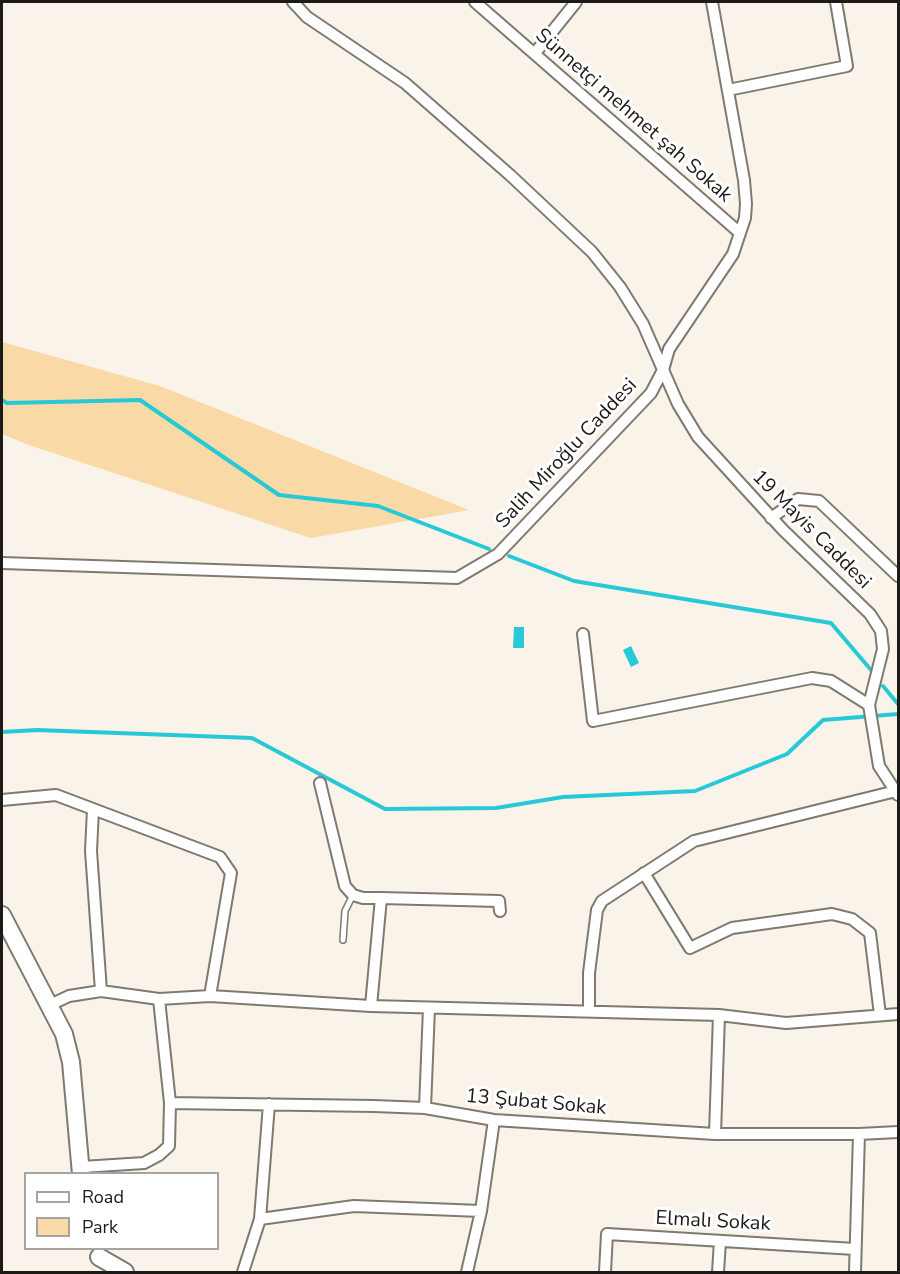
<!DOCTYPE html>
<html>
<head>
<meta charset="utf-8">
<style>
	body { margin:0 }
	#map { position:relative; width:900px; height:1274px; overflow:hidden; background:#f9f3e9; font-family:"Nunito Sans",sans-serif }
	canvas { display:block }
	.frame { position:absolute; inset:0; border:3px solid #1d1b18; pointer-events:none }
	.legend { position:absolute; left:24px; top:1172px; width:195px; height:78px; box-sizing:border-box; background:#fff; border:2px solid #a5a4a3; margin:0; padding:8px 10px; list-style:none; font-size:18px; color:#1d1b18 }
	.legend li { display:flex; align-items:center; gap:12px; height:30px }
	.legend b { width:30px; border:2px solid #a5a4a3 }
</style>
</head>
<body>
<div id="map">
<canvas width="900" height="1274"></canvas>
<div class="frame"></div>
<ul class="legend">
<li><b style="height:8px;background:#fff"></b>Road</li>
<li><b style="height:16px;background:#f9daa6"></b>Park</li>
</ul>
</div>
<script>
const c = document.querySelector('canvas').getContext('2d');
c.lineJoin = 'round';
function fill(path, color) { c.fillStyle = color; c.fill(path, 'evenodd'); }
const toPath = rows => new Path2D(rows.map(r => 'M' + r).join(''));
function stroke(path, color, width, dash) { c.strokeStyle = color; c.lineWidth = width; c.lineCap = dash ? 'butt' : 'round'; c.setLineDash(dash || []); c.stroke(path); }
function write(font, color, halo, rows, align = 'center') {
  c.font = font + ' "Nunito Sans",sans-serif'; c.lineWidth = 6; c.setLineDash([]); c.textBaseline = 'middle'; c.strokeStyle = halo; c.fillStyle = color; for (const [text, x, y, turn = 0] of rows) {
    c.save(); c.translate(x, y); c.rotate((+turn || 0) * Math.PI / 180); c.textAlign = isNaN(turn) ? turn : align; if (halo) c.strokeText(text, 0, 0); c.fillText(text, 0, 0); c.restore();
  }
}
const green = toPath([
	[2,342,160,386,469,510,311,538,26,444,2,434]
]);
const water = toPath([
	[514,627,524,627,524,648,513,648],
	[631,646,639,663,631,667,623,650]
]);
const stream = toPath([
	[2,400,7,403,140,400,279,495,378,506,489,549],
	[509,556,574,581,831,623,871,670],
	[883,686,898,704],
	[2,732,37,730,252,738,385,809,496,808,563,797,695,791,787,754,823,720,898,714]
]);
const lane = toPath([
	[343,940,345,911,353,895]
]);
const street = toPath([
	[293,2,307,17,405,83,510,175,592,252,620,287,643,324,678,404,698,437,783,530,870,614,881,631,883,649,869,705,879,766,898,795],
	[475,2,740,233],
	[535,53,576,2],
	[728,90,847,66,836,2],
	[771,518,798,499,819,501,898,576],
	[2,563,457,578,498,554,651,393,663,370,669,349,733,254,745,218,746,204,744,180,712,2],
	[583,634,593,721,812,678,831,681,869,705],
	[320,783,345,886,353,895,363,898,381,898],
	[2,800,56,795,220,857,231,873,210,996],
	[93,809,91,851,101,991],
	[644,873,690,948,732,928,832,914,852,919,870,933,880,1015],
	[50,1005,69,996,101,991,159,999,210,996,371,1006,719,1015,786,1023,898,1014],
	[371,1006,381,898,499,901,500,911],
	[589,1010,589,973,597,910,602,901,694,841,896,791],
	[170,1103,374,1106,425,1108,494,1120,715,1134,859,1134,898,1132],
	[425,1108,429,1008],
	[715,1134,719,1015],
	[82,1167,144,1163,159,1155,169,1146,170,1103,159,999],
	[260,1219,354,1206,481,1211],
	[243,1272,260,1219,269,1104],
	[467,1272,481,1211,494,1120],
	[605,1272,607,1234,855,1249],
	[718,1272,720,1241],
	[855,1272,859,1134]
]);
const secondary = toPath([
	[2,915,64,1034,71,1062,81,1174],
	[99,1257,125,1272]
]);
const streetNames = [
	["Sünnetçi mehmet şah Sokak",633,116,41],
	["Salih Miroğlu Caddesi",567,454,-47],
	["19 Mayis Caddesi",811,530,45],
	["13 Şubat Sokak",536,1103,5],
	["Elmalı Sokak",713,1222,3]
];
fill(green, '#f9daa6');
fill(water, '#28c9d7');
stroke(stream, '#28c9d7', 4);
stroke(lane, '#7f7a71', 8);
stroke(street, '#7f7a71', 14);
stroke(secondary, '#7f7a71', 20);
stroke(lane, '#fff', 5);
stroke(street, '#fff', 10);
stroke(secondary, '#fff', 16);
write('20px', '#1d1b18', '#fff', streetNames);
</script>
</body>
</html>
